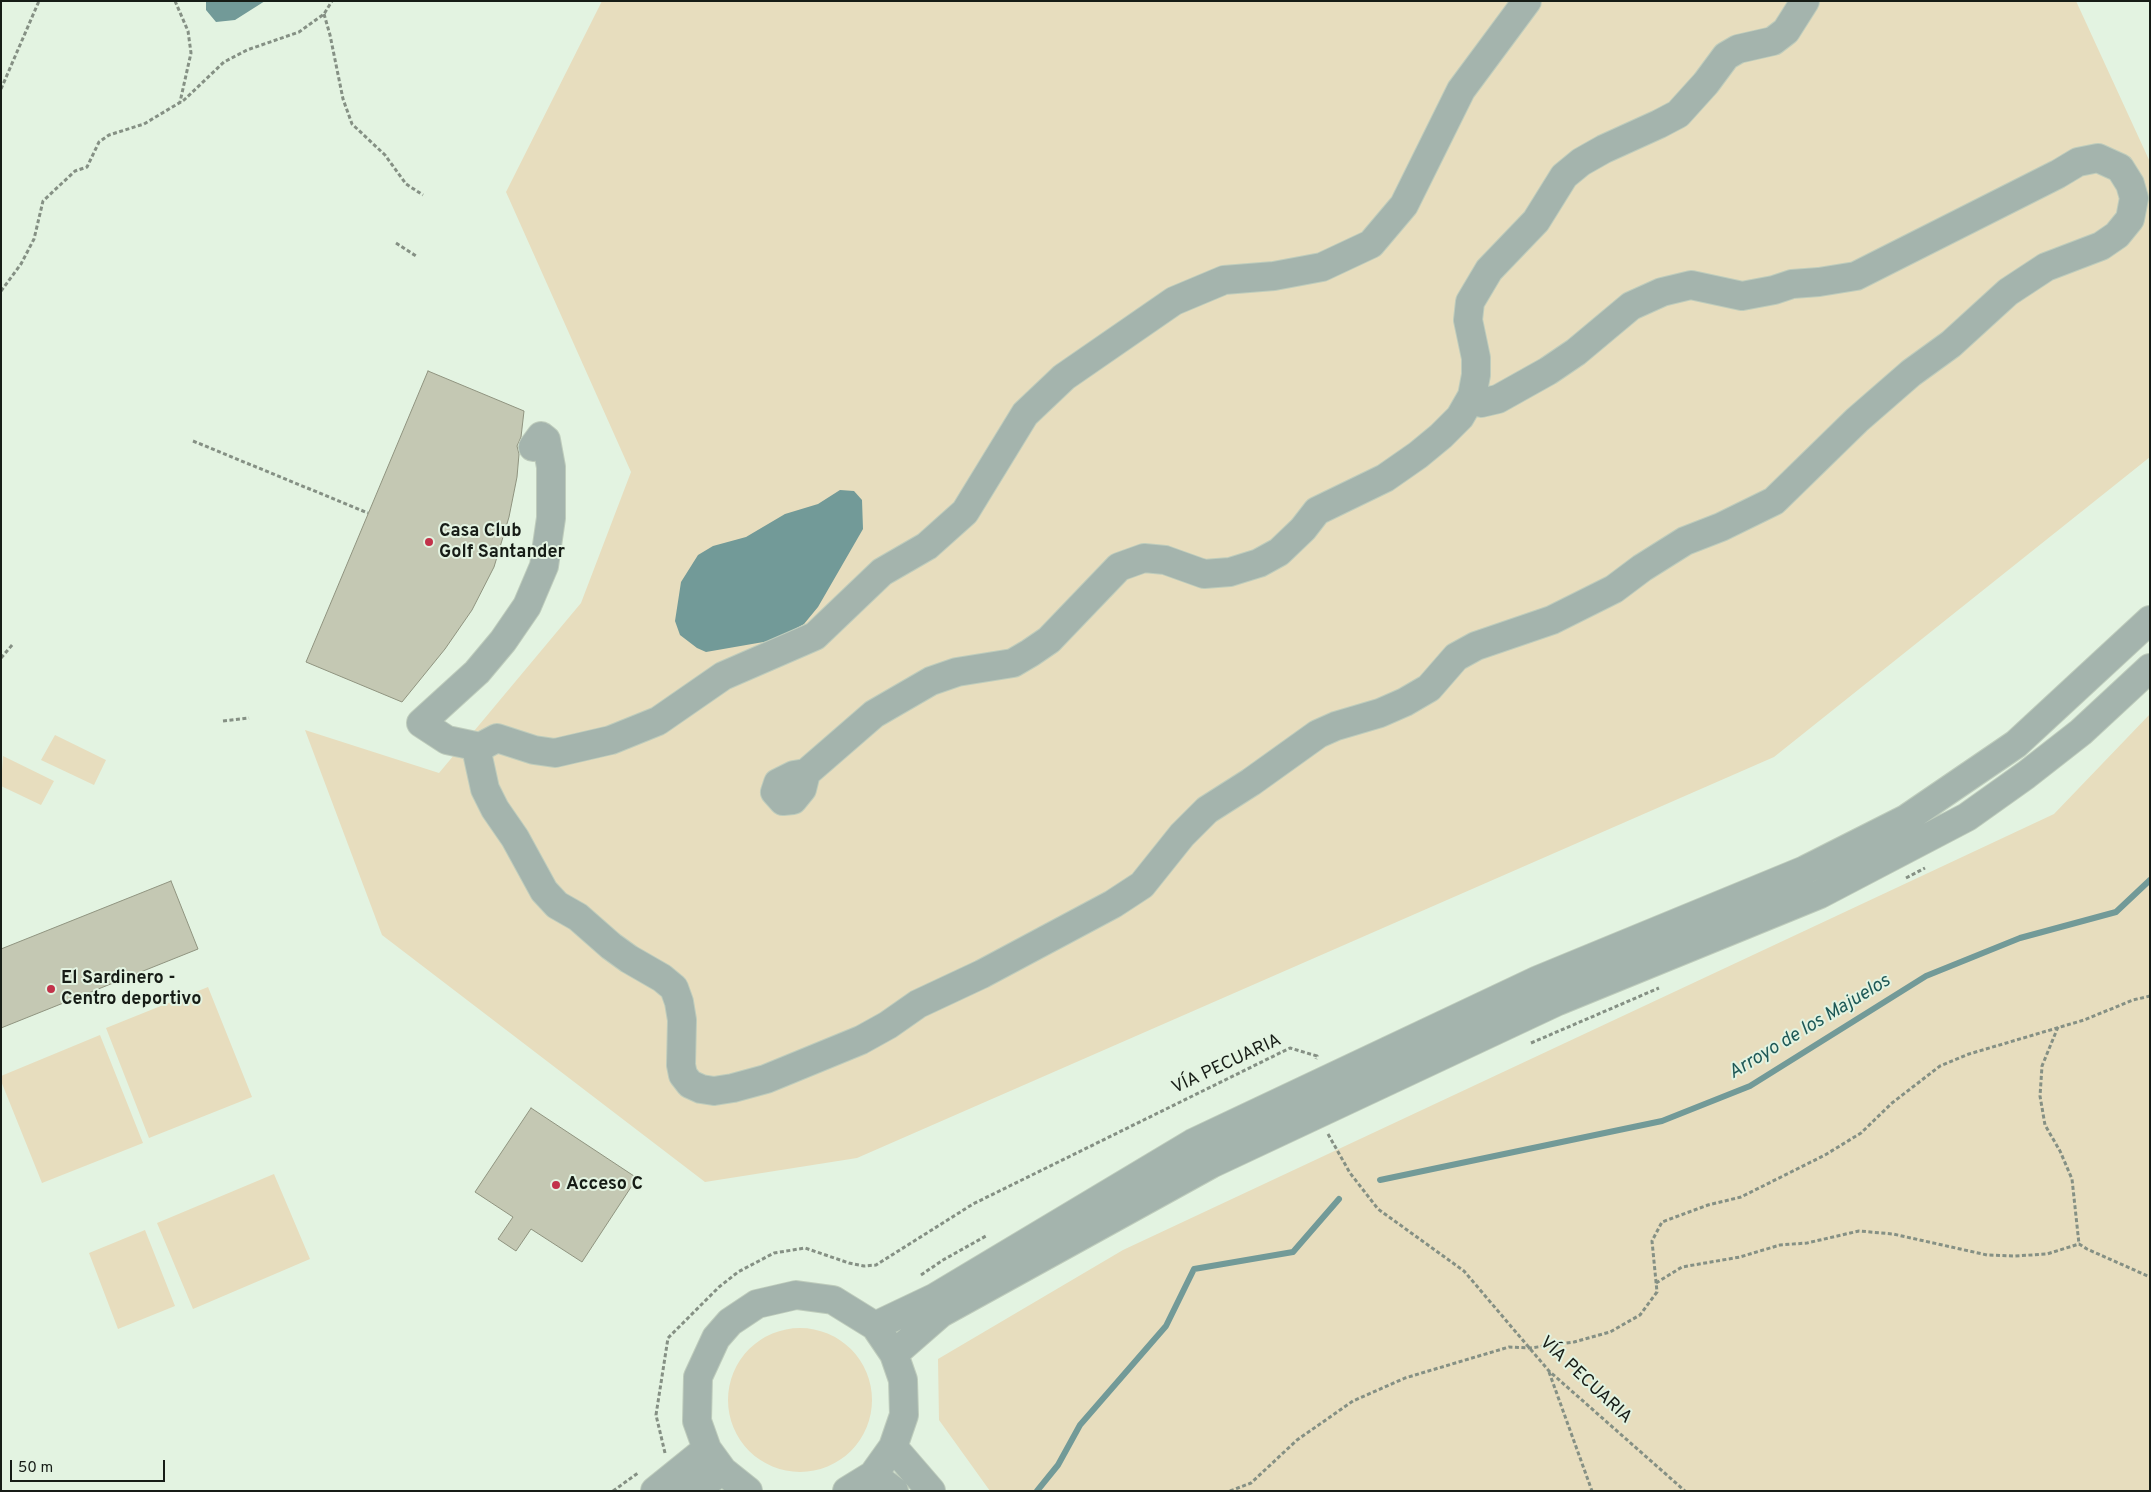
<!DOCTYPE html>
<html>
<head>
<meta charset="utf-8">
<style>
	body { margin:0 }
	#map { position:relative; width:2151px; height:1492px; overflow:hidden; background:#e3f3e1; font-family:Overpass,sans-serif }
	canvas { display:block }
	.frame { position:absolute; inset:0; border:2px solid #161c16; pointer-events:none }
	.scale { position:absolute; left:10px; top:1460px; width:155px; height:22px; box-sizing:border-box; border:2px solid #161c16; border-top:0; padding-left:6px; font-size:15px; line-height:18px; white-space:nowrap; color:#161c16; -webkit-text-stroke:4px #e3f3e1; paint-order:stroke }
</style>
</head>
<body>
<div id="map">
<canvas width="2151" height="1492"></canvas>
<div class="frame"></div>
<div class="scale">50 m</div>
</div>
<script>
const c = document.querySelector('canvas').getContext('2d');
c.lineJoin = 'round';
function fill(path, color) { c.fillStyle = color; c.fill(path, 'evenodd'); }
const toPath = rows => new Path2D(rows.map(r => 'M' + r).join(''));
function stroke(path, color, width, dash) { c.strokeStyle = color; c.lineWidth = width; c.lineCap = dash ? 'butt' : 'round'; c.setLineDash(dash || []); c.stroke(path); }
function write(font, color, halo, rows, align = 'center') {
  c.font = font + ' Overpass,sans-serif'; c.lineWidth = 4; c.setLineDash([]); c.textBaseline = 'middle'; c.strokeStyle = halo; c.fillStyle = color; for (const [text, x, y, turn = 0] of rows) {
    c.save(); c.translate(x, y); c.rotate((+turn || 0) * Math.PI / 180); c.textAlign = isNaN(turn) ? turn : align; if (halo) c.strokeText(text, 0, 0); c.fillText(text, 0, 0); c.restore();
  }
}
const green = toPath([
	[602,1,2076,1,2150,162,2150,457,1774,757,857,1158,705,1182,382,935,305,730,439,773,581,603,631,472,506,192],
	[2150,714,2150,1491,990,1491,939,1420,938,1359,1123,1250,2054,814],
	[55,735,106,760,94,785,41,760],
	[3,756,54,781,41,805,1,786],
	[208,987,252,1097,149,1138,106,1028],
	[100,1035,143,1143,42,1183,1,1081,1,1076],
	[274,1174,310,1259,193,1309,157,1223],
	[145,1230,175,1306,118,1329,89,1253],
	'728 1400a72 72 0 1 1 144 0a72 72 0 1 1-144 0Z'
]);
const water = toPath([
	[206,1,265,1,235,20,216,22,206,10],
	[840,490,854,491,862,500,863,529,818,607,804,624,775,640,706,652,697,648,680,635,675,621,681,582,698,555,713,546,746,537,785,514,818,504]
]);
const stream = toPath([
	[1380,1180,1662,1121,1750,1086,1926,976,2020,938,2116,912,2150,880],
	[1037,1491,1058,1465,1080,1425,1166,1326,1194,1269,1293,1252,1339,1199]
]);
const building = toPath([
	[428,371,524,411,521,437,517,446,519,454,517,477,509,517,494,567,472,610,445,649,402,702,306,662,428,371],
	[171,881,198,949,1,1028,1,949,171,881],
	[531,1108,637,1178,582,1262,531,1229,516,1251,498,1239,513,1217,475,1192,531,1108]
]);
const path = toPath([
	[175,1,188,31,191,53,180,102],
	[324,14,330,35,343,99,352,124,385,155,406,184,423,195],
	[1,89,39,1],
	[396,243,416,256],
	[1,291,21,264,34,239,43,201,75,171,87,167,99,142,109,135,144,124,184,100,224,62,247,50,299,32,324,14,332,1],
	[193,441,368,513],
	[1,658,13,644],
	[223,721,249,718],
	[1906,878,1925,868],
	[2058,1027,2042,1066,2040,1096,2045,1125,2060,1151,2072,1179,2079,1244],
	[1531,1043,1659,988],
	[1328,1134,1350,1173,1378,1209,1464,1271,1549,1371,1685,1491],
	[921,1275,943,1260,986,1236],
	[1656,1283,1682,1267,1740,1257,1780,1245,1807,1243,1859,1231,1893,1234,1987,1255,2014,1256,2047,1254,2079,1244,2087,1249,2150,1277],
	[1549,1372,1592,1491],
	[665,1453,656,1415,668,1338,719,1287,738,1272,774,1253,805,1248,849,1263,864,1266,876,1265,973,1204,1290,1048,1317,1056,1316,1059],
	[613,1491,638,1473],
	[1230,1491,1251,1483,1297,1440,1353,1401,1405,1378,1509,1347,1530,1348,1574,1342,1610,1332,1640,1315,1657,1292,1652,1241,1662,1222,1708,1205,1741,1197,1825,1155,1861,1133,1892,1103,1940,1066,1969,1054,2084,1020,2133,1000,2150,996]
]);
const minor = toPath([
	[533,447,541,436,546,440,551,467,551,518,544,566,527,606,503,641,477,672,421,723,447,740,480,747,497,738,534,750,555,753,611,740,658,721,723,676,815,636,882,572,927,546,965,512,1025,414,1064,377,1174,301,1224,280,1274,276,1322,267,1371,244,1404,205,1461,90,1527,1],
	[480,747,478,757,485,789,495,809,515,838,544,891,557,905,578,917,611,946,629,959,662,978,674,988,679,1002,682,1020,681,1065,683,1075,690,1084,701,1089,714,1091,733,1088,766,1079,861,1040,888,1025,918,1004,982,974,1113,904,1142,885,1182,835,1207,810,1251,782,1318,734,1336,726,1380,713,1405,702,1429,688,1456,657,1476,646,1552,620,1614,589,1642,568,1685,541,1721,527,1774,501,1857,420,1911,373,1951,344,2008,292,2046,267,2101,246,2117,235,2130,219,2134,198,2130,184,2120,168,2098,158,2078,162,2058,174,1856,276,1819,282,1792,284,1774,290,1742,296,1691,285,1662,292,1631,306,1576,352,1548,371,1498,399,1481,403,1472,396],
	[806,773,802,789,793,800,783,801,775,792,778,783,794,775,806,773,874,714,931,681,957,672,1013,663,1030,653,1049,640,1119,567,1144,558,1165,560,1204,574,1230,572,1259,563,1279,552,1303,529,1317,511,1385,478,1418,455,1441,436,1460,417,1472,396,1476,375,1476,358,1468,320,1470,302,1489,270,1536,221,1564,176,1581,162,1604,149,1659,124,1678,114,1706,83,1726,56,1738,49,1773,41,1786,31,1805,1],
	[875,1326,934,1298,1193,1143,1538,980,1805,870,1906,819,2016,744,2150,620],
	[894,1354,941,1313,1211,1164,1558,1001,1820,894,1967,817,2026,775,2081,732,2150,668],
	[893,1447,931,1491],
	[873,1475,894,1491],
	[655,1491,707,1449],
	[691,1491,723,1471],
	[748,1491,723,1471,707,1449,697,1421,698,1377,716,1338,730,1322,757,1304,796,1295,833,1300,875,1326,894,1354,903,1380,904,1415,893,1447,873,1475,847,1491]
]);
const markers = [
	[429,542,5,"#c2324a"],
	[51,989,5,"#c2324a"],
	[556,1185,5,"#c2324a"]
];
const poiNames = [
	["Casa Club",439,532],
	["Golf Santander",439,553],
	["El Sardinero -",61,979],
	["Centro deportivo",61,1000],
	["Acceso C",566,1185]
];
const streetNames = [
	["VÍA PECUARIA",1227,1065,-25],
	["VÍA PECUARIA",1585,1381,43]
];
const waterNames = [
	["Arroyo de los Majuelos",1810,1028,-31]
];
fill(green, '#e7ddbe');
fill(water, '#729a98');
stroke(stream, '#729a98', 6);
fill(building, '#c4c8b3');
stroke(building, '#8f937f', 1);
stroke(minor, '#beccbc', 30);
stroke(path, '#859084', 3, [4, 2.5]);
stroke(minor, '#a4b4ad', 28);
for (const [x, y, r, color] of markers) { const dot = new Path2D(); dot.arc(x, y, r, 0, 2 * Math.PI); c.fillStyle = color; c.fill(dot); stroke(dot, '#e3f3e1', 2); }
write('bold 18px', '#161c16', '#e3f3e1', poiNames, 'left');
write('18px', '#161c16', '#e3f3e1', streetNames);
write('italic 19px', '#1e5957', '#e3f3e1', waterNames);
</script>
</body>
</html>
